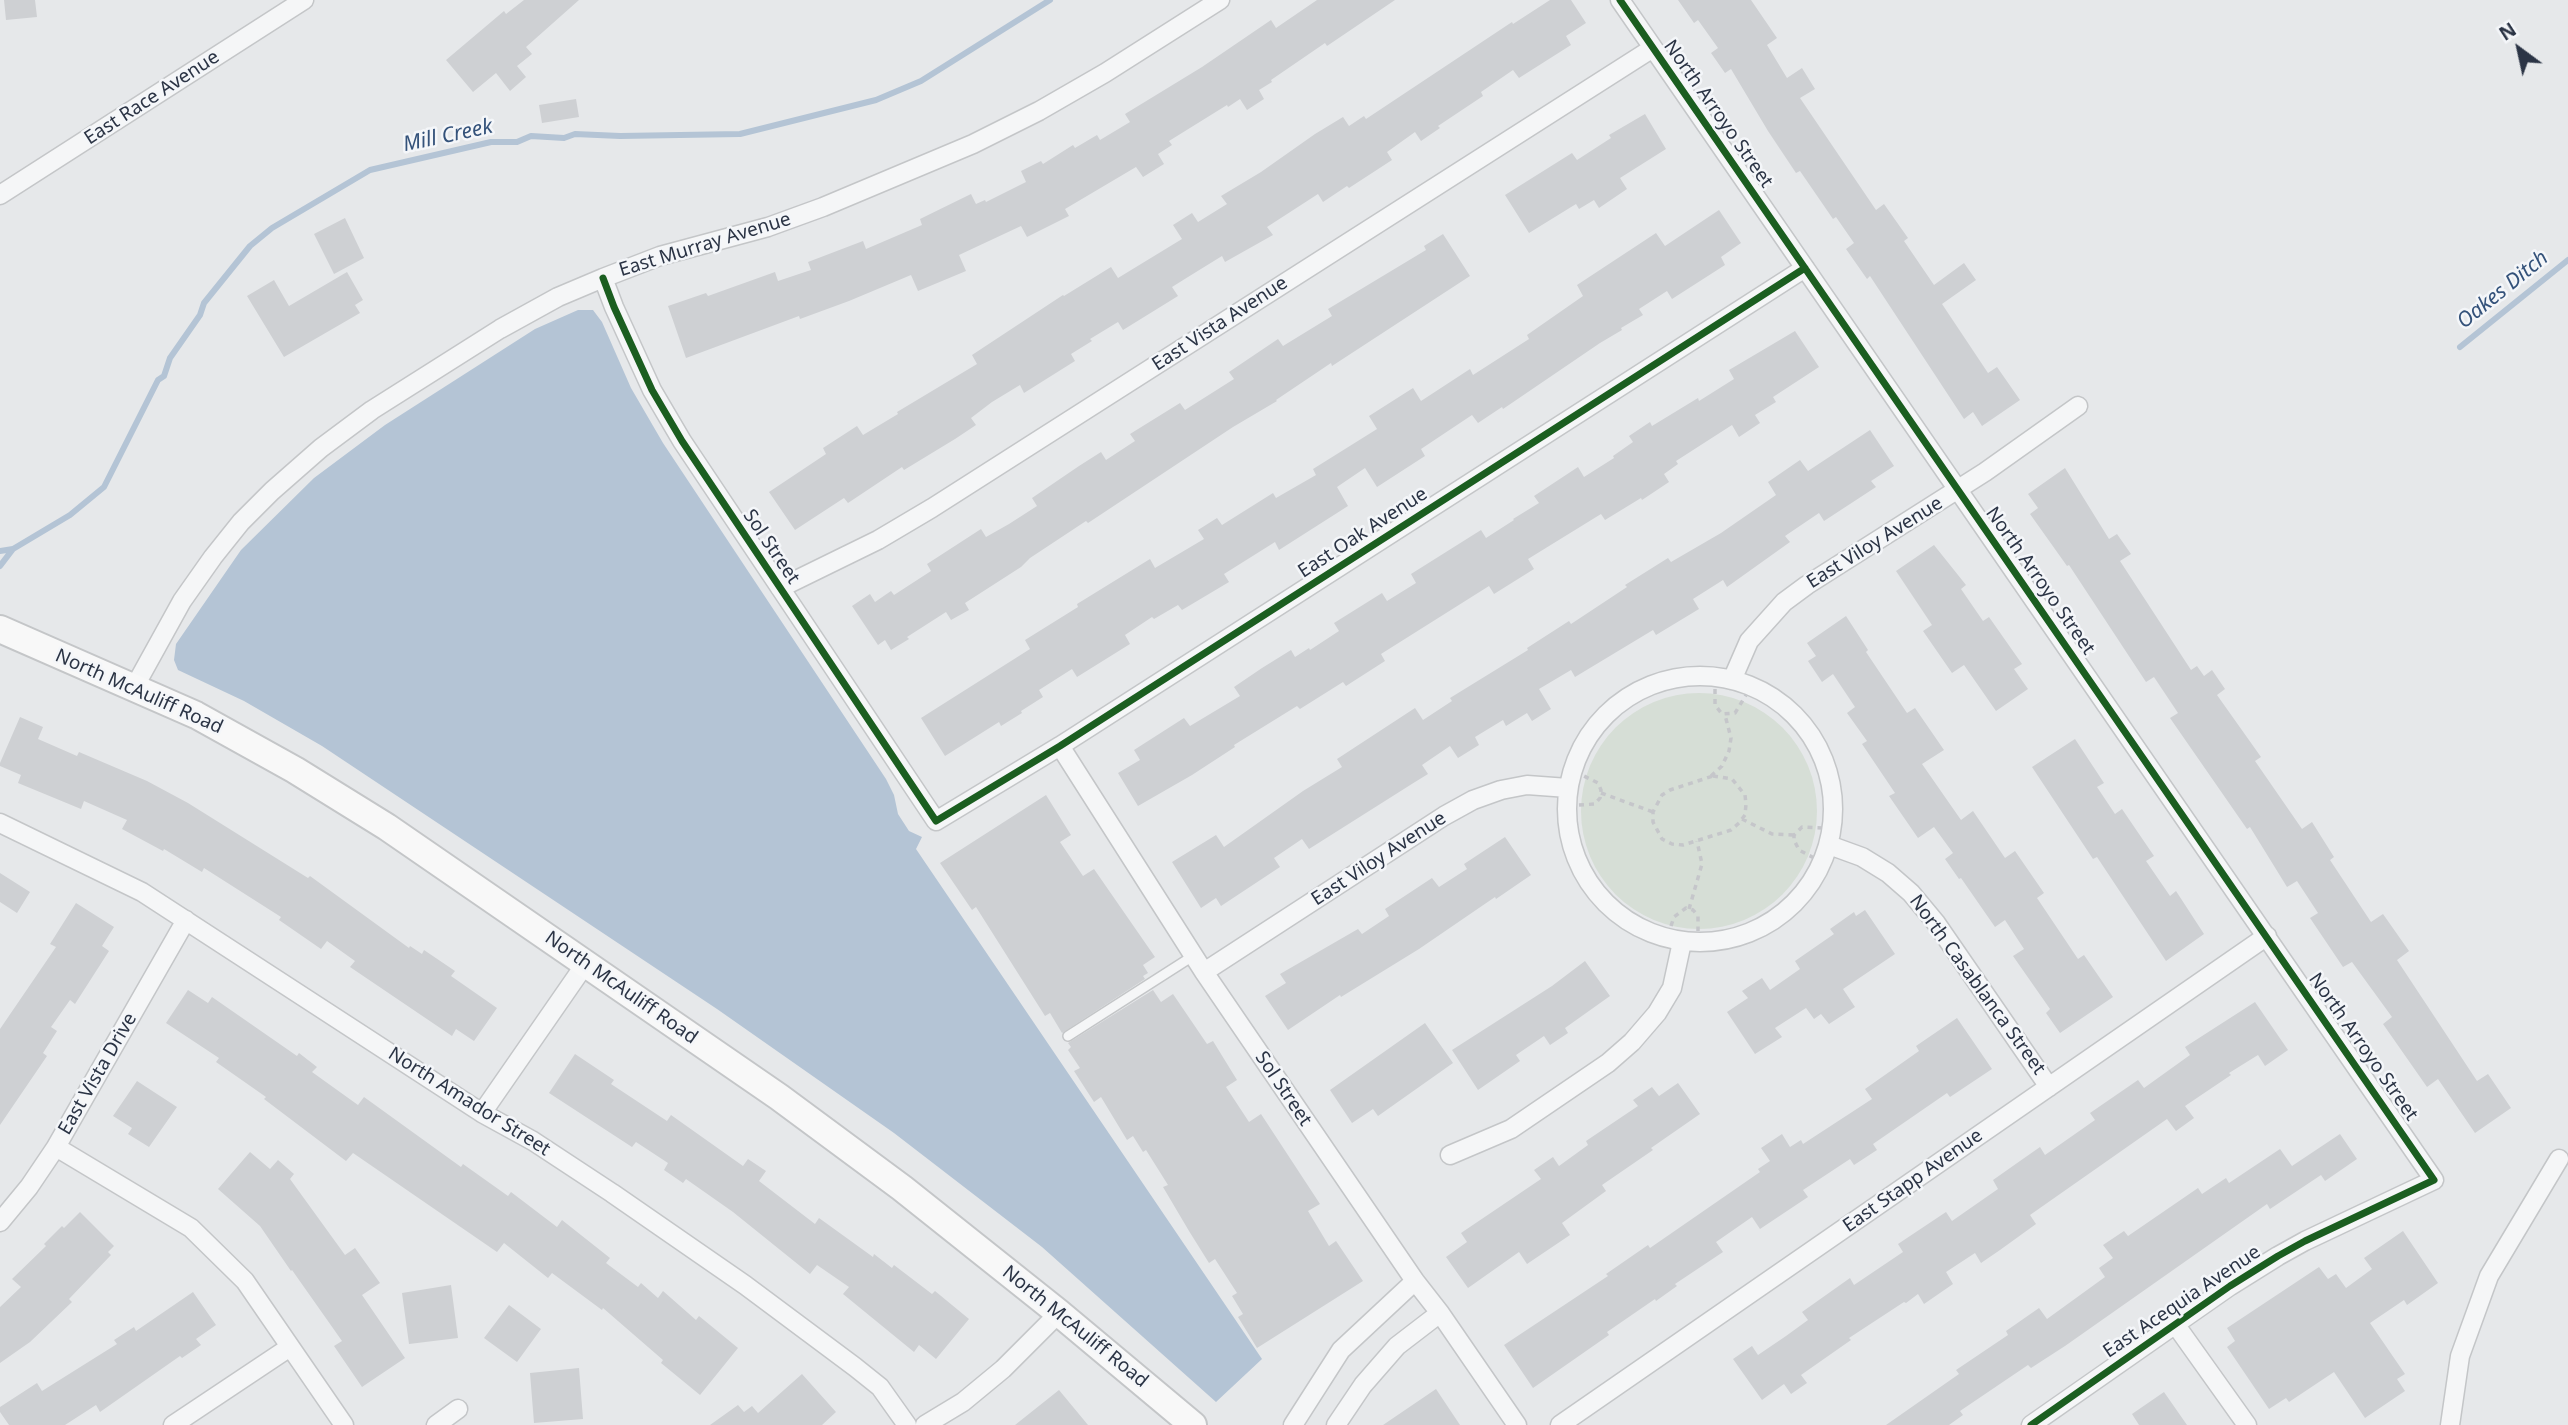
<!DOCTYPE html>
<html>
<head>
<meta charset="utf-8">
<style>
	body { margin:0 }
	#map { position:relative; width:2568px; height:1425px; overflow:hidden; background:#e6e8ea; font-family:"Noto Sans",sans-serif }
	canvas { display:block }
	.north { position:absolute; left:2484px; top:14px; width:70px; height:70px; -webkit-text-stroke:5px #f4f6f9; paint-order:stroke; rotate:327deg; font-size:19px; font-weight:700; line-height:28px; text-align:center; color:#2b3445 }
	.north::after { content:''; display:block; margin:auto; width:24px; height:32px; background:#2b3445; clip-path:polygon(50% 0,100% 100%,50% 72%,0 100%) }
</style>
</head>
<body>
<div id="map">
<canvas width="2568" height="1425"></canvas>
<div class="north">N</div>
</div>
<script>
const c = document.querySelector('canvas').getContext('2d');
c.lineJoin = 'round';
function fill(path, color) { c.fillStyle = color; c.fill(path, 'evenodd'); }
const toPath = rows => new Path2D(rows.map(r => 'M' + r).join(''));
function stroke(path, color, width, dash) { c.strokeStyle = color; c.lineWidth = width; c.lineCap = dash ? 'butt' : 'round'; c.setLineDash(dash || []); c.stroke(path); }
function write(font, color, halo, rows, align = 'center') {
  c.font = font + ' "Noto Sans",sans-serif'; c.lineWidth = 5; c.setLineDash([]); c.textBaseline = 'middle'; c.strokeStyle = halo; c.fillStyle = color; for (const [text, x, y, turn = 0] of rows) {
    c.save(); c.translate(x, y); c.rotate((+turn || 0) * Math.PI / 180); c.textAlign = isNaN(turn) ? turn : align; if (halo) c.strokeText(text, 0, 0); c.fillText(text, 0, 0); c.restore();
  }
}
const green = toPath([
	'1581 811a118 118 0 1 1 236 0a118 118 0 1 1-236 0Z'
]);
const water = toPath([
	[578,310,593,310,602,322,631,388,663,443,886,779,894,795,898,814,909,831,922,837,916,849,1262,1359,1216,1402,1042,1247,894,1133,717,1009,322,746,244,701,178,670,174,660,176,644,241,550,314,478,385,425,535,329]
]);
const stream = toPath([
	[2460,347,2568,260],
	[0,551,13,549,70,515,104,487,158,380,164,376,170,358,200,315,204,303,250,246,272,228,370,170,491,142,517,142,531,136,564,138,575,134,620,136,740,134,876,100,921,81,1050,0],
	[0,566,13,549]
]);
const building = toPath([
	[4,0,35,0,37,17,6,20],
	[524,0,579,0,526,47,532,54,517,66,526,77,510,91,496,73,473,92,446,60,504,11,506,14],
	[1317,0,1395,0,1327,46,1325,43,1271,80,1272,82,1259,90,1264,99,1247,110,1240,99,1228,107,1227,105,1169,141,1172,145,1158,154,1164,164,1143,177,1136,167,1065,209,1069,216,1027,237,1021,226,959,255,966,271,918,291,911,275,849,301,800,319,799,316,686,358,668,306,706,293,708,296,775,272,778,281,811,270,808,262,863,241,866,249,922,225,920,219,971,194,976,204,985,200,986,202,1026,182,1021,171,1041,161,1043,164,1073,145,1075,148,1097,135,1100,140,1130,122,1125,114,1202,67,1271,20,1276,28],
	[1550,0,1571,0,1586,23,1566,36,1571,45,1519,78,1513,70,1481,92,1483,96,1438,126,1440,128,1421,141,1415,132,1387,152,1392,160,1349,188,1347,186,1323,202,1318,194,1267,227,1273,235,1225,262,1222,256,1188,277,1172,287,1178,296,1123,330,1118,322,1090,339,1092,341,1071,354,1075,361,1024,393,1020,385,992,402,971,418,976,425,955,439,904,470,902,467,848,503,844,498,795,530,769,492,826,454,823,448,857,426,863,435,898,414,897,412,977,364,972,355,1063,295,1064,296,1111,267,1118,278,1182,239,1173,225,1192,213,1198,222,1227,204,1221,196,1261,172,1315,134,1343,117,1349,126,1364,116,1366,119,1512,22,1513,24],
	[1678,0,1751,0,1777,38,1767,45,1787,78,1802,68,1815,89,1800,98,1876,210,1884,204,1908,238,1904,241,1934,285,1964,263,1976,280,1942,304,1988,373,1997,367,2020,400,1982,426,1973,412,1964,419,1870,276,1867,279,1846,249,1854,243,1836,217,1833,219,1800,171,1796,173,1768,131,1731,69,1725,73,1711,53,1718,48,1698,20,1694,23],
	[576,99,579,117,542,123,539,105],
	[1645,114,1666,149,1620,178,1627,189,1599,208,1594,200,1579,209,1576,204,1529,233,1505,195,1572,153,1577,160,1611,138,1609,135],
	[1719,210,1741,243,1721,257,1725,265,1672,299,1667,291,1639,309,1643,315,1621,328,1622,330,1600,343,1503,409,1502,407,1478,423,1472,415,1421,449,1425,456,1377,487,1365,468,1337,487,1348,506,1279,550,1275,542,1224,574,1229,582,1182,610,1178,605,1154,619,1152,617,1125,635,1130,644,1077,677,1072,669,1039,690,1043,697,1021,711,1022,713,1001,726,999,722,945,756,921,718,1030,649,1025,640,1078,607,1077,604,1150,559,1155,568,1204,539,1198,530,1217,518,1222,525,1273,493,1276,498,1316,475,1313,469,1377,429,1369,416,1413,388,1421,401,1470,369,1473,375,1529,339,1527,335,1583,296,1577,285,1656,233,1665,246],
	[345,218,364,258,334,274,314,234],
	[1443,234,1470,276,1332,366,1331,363,1276,400,1277,401,1233,427,1088,523,1086,521,1030,558,1021,567,965,603,969,610,951,620,946,612,907,637,909,639,891,650,885,640,878,645,852,606,870,594,875,602,891,591,894,595,931,571,927,564,981,529,986,537,1009,524,1037,506,1032,498,1079,466,1101,452,1106,460,1135,441,1130,434,1180,403,1185,410,1234,379,1229,372,1278,339,1283,346,1332,316,1328,309,1426,250,1424,246],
	[347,272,363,300,355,305,360,313,284,357,247,296,274,280,289,306],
	[1795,331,1819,367,1773,397,1776,402,1755,415,1760,423,1739,437,1732,425,1676,461,1678,464,1664,474,1669,482,1642,500,1641,498,1605,520,1601,514,1528,559,1534,569,1494,594,1489,586,1381,654,1385,661,1346,686,1343,682,1300,709,1297,706,1234,745,1235,747,1192,775,1138,806,1118,773,1140,760,1134,750,1184,718,1190,726,1240,696,1234,687,1262,668,1291,650,1295,657,1309,648,1310,650,1339,631,1334,623,1382,593,1387,601,1416,583,1411,574,1481,530,1486,538,1514,520,1513,519,1539,503,1534,496,1578,467,1584,477,1614,458,1613,456,1633,442,1629,436,1650,422,1652,426,1698,398,1699,401,1734,379,1729,370],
	[1870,430,1894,466,1871,481,1876,487,1824,521,1819,513,1785,536,1790,542,1727,587,1723,580,1693,599,1699,609,1656,635,1653,630,1575,677,1571,670,1539,689,1551,709,1532,721,1527,713,1506,726,1503,720,1475,737,1479,745,1458,758,1450,746,1422,765,1428,774,1415,782,1309,849,1302,839,1274,858,1280,867,1221,906,1216,898,1201,908,1172,862,1216,835,1224,847,1303,791,1342,767,1337,759,1415,708,1423,720,1452,701,1450,698,1528,650,1527,648,1569,621,1571,624,1627,587,1625,585,1668,558,1671,562,1721,533,1776,495,1768,482,1800,460,1808,471],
	[2065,468,2109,539,2117,534,2131,554,2120,561,2191,670,2197,666,2204,676,2212,670,2225,689,2217,695,2261,757,2255,761,2302,829,2312,822,2334,857,2330,860,2371,922,2383,914,2409,951,2397,960,2477,1081,2488,1074,2511,1108,2475,1133,2438,1079,2427,1087,2383,1024,2392,1017,2352,962,2343,967,2310,918,2318,913,2297,881,2287,887,2250,827,2247,829,2170,718,2178,713,2154,677,2146,682,2069,565,2067,566,2030,514,2038,508,2028,494],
	[1934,545,1966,585,1961,589,1983,621,1989,617,2022,664,2014,669,2028,689,1996,711,1964,665,1952,673,1923,631,1932,625,1896,571],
	[1846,616,1868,650,1866,652,1907,713,1915,708,1944,750,1922,764,1961,820,1973,811,2005,858,2015,851,2044,893,2037,898,2078,959,2084,955,2113,997,2060,1033,2046,1013,2050,1009,2013,956,2024,949,2005,920,1995,927,1961,878,1959,879,1945,859,1953,853,1934,827,1918,838,1889,796,1895,793,1862,744,1867,741,1847,713,1855,707,1833,674,1822,682,1808,661,1816,656,1807,643],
	[20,717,43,727,38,739,77,756,79,752,147,781,188,803,308,878,310,876,409,948,410,946,422,954,424,950,455,971,451,976,497,1008,474,1041,456,1029,452,1036,350,967,355,961,327,941,321,949,279,920,281,917,204,868,202,872,164,849,163,851,122,829,127,820,84,801,81,809,18,783,21,775,0,766,0,763],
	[2075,739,2104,783,2097,787,2115,814,2122,809,2154,856,2146,861,2170,896,2176,891,2204,934,2166,961,2097,857,2093,859,2032,767],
	[1046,795,1071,835,1060,842,1083,876,1094,869,1155,957,1143,965,1148,973,1143,976,1145,979,1062,1033,1050,1013,1045,1016,976,907,972,910,940,863],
	[1505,837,1531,875,1496,899,1495,897,1419,949,1341,997,1340,995,1288,1030,1265,996,1286,983,1280,974,1358,929,1362,934,1389,916,1385,909,1432,878,1439,887,1467,869,1464,864],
	[0,873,30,892,17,913,0,902],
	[76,903,114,927,102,946,109,951,75,1004,70,1000,51,1027,57,1031,43,1053,47,1056,0,1125,0,1029,56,947,50,944],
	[1865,910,1895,954,1843,989,1855,1007,1829,1024,1821,1014,1814,1019,1806,1008,1775,1028,1782,1037,1755,1054,1727,1012,1748,998,1742,991,1762,978,1770,990,1800,969,1795,961,1834,934,1830,929,1854,912,1856,916],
	[1585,961,1610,996,1565,1028,1568,1033,1550,1045,1544,1036,1516,1055,1520,1061,1478,1090,1452,1050,1552,986],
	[188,990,208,1003,212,997,297,1056,299,1053,317,1067,312,1072,358,1105,364,1097,461,1167,463,1164,508,1196,511,1192,557,1227,562,1220,610,1258,606,1263,638,1287,641,1283,658,1298,663,1291,696,1320,699,1316,738,1348,700,1395,661,1363,663,1360,603,1308,602,1310,552,1273,548,1278,504,1243,497,1252,353,1153,346,1161,264,1099,266,1097,216,1062,219,1058,166,1023],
	[1153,990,1161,1002,1173,994,1207,1044,1213,1041,1237,1080,1226,1087,1249,1122,1261,1114,1320,1204,1308,1211,1329,1246,1336,1241,1363,1281,1257,1348,1238,1317,1243,1314,1232,1296,1237,1293,1215,1259,1209,1263,1189,1231,1163,1187,1168,1185,1146,1150,1143,1152,1133,1136,1127,1140,1101,1097,1094,1102,1074,1071,1080,1068,1068,1050,1071,1047,1068,1043],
	[2255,1002,2288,1050,2265,1066,2258,1055,2229,1073,2231,1075,2185,1106,2194,1118,2176,1131,2167,1119,2030,1215,2036,1224,2000,1250,1981,1263,1975,1253,1946,1272,1953,1284,1924,1304,1918,1294,1906,1303,1904,1302,1849,1338,1851,1340,1801,1375,1807,1383,1791,1394,1784,1384,1762,1400,1733,1359,1752,1346,1758,1355,1786,1336,1808,1320,1802,1312,1850,1278,1854,1285,1903,1252,1898,1244,1946,1212,1952,1221,1985,1198,1998,1189,1993,1180,2020,1161,2040,1147,2045,1155,2095,1120,2090,1113,2138,1080,2144,1088,2190,1055,2185,1047],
	[1957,1018,1992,1069,1950,1097,1947,1093,1873,1144,1877,1150,1854,1165,1850,1159,1803,1190,1808,1197,1760,1229,1752,1217,1716,1242,1723,1252,1675,1284,1677,1286,1656,1301,1655,1299,1607,1332,1609,1335,1533,1388,1504,1345,1608,1276,1606,1274,1648,1245,1650,1248,1760,1172,1758,1169,1770,1161,1761,1148,1782,1134,1790,1147,1801,1140,1803,1144,1872,1099,1865,1089,1919,1051,1916,1046],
	[1425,1023,1453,1063,1378,1116,1373,1109,1352,1123,1330,1090],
	[575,1054,614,1080,611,1084,667,1121,671,1115,743,1166,748,1159,766,1171,759,1181,815,1224,819,1218,873,1257,874,1254,892,1268,894,1265,932,1294,935,1291,969,1319,936,1359,919,1345,914,1352,843,1294,849,1287,817,1265,810,1274,733,1212,686,1179,683,1183,664,1170,668,1163,636,1142,632,1147,549,1093],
	[137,1081,177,1107,149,1147,128,1134,132,1128,113,1116],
	[1678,1083,1700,1114,1651,1148,1653,1150,1602,1185,1606,1191,1562,1223,1570,1235,1527,1264,1519,1252,1468,1288,1446,1257,1467,1242,1461,1233,1541,1179,1534,1170,1553,1157,1559,1166,1588,1145,1586,1141,1638,1106,1633,1100,1652,1087,1659,1096],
	[2340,1134,2357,1159,2325,1181,2321,1175,2270,1209,2267,1204,2065,1346,2031,1368,2028,1365,1960,1411,1963,1415,1949,1425,1886,1425,1959,1374,1956,1370,2008,1335,2006,1331,2039,1308,2047,1319,2105,1277,2099,1268,2113,1258,2103,1245,2124,1231,2128,1236,2198,1188,2202,1194,2226,1178,2229,1183,2280,1149,2292,1166],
	[250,1152,270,1169,278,1160,294,1174,290,1179,345,1255,355,1248,380,1283,362,1295,405,1358,362,1387,334,1346,342,1341,292,1270,291,1271,260,1226,218,1189],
	[80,1212,114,1246,108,1252,111,1255,69,1299,72,1302,30,1342,0,1363,0,1307,21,1287,12,1279,46,1246,44,1244,62,1226,64,1228],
	[2403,1231,2438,1283,2407,1305,2404,1300,2370,1323,2405,1374,2397,1379,2405,1391,2365,1418,2334,1372,2289,1402,2286,1398,2269,1409,2227,1347,2235,1341,2227,1328,2319,1267,2328,1279,2336,1274,2346,1288,2372,1269,2364,1258],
	[451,1285,458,1338,409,1344,402,1293],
	[193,1292,216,1325,196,1339,201,1345,182,1358,180,1356,100,1412,96,1405,65,1425,9,1425,0,1412,0,1407,37,1383,42,1391,117,1344,114,1340,134,1327,136,1331],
	[509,1305,541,1329,517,1362,484,1338],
	[579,1368,583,1419,534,1423,530,1373],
	[802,1374,836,1412,822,1425,710,1425,738,1405,744,1412,752,1406,758,1413],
	[1436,1389,1460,1425,1383,1425],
	[1059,1390,1088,1425,1015,1425],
	[2164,1392,2187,1425,2139,1425,2132,1414]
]);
const path = toPath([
	[1715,689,1715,705,1722,714,1735,713,1746,695],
	[1711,776,1722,766,1729,751,1731,738,1725,715],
	[1713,776,1732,779,1745,795,1746,804,1745,815,1739,823,1731,830,1683,845,1672,844,1662,839,1653,822,1653,812,1662,795,1670,790,1713,776],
	[1601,793,1653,812],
	[1579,805,1595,804,1600,798,1601,790,1598,783,1584,776],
	[1742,819,1772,834,1794,835],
	[1814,858,1799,850,1794,840,1794,835,1802,827,1822,828],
	[1689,909,1702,864,1697,841],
	[1671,926,1674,917,1686,908,1693,910,1698,916,1698,931]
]);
const lane = toPath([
	[1068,1036,1193,956]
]);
const street = toPath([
	[1620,0,2434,1180,2305,1241,2278,1256,2230,1286,2031,1425],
	[0,195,304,0],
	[603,278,614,307,652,390,682,441,936,821,1060,746,1805,268],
	[780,588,878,540,932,508,1653,48],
	'1567 809a133 133 0 1 1 266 0a133 133 0 1 1-266 0Z',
	[1732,680,1749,641,1784,602,1807,585,1985,472,2078,406],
	[135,686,182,601,213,557,241,522,272,491,321,448,372,410,500,329,558,297,603,278,660,256,768,227,823,207,973,144,1039,111,1105,73,1220,0],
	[1060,746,1204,972,1415,1281,1440,1313,1517,1425],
	[0,823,142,892,482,1113,533,1141,612,1193,745,1285,855,1367,880,1387,907,1425],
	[1829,845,1862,857,1888,873,1911,893,1936,923,2049,1087],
	[1204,972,1444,816,1473,800,1501,790,1527,785,1568,788],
	[482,1113,586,963],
	[56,1147,191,1228,245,1281,344,1425],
	[1450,1155,1511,1129,1608,1063,1632,1042,1657,1013,1672,988,1682,942],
	[0,1222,29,1187,56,1147,186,920],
	[2175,1324,2247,1425],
	[173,1425,290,1347],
	[436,1425,458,1409],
	[925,1425,963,1402,1003,1369,1059,1313],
	[1293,1425,1341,1350,1415,1281],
	[1336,1425,1363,1385,1397,1346,1440,1313],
	[1560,1425,2267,936],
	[2450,1425,2460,1356,2489,1276,2559,1159]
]);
const secondary = toPath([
	[0,629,196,715,295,770,387,827,779,1097,902,1188,1059,1313,1193,1425]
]);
const cycleway = toPath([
	[1620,0,2434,1180,2305,1241,2278,1256,2230,1286,2031,1425],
	[603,278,614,307,652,390,682,441,936,821,1060,746,1805,268]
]);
const streetNames = [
	["East Race Avenue",152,98,-33],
	["North Arroyo Street",1718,114,55],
	["East Murray Avenue",705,245,-17],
	["East Vista Avenue",1220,324,-33],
	["East Oak Avenue",1363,533,-33],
	["East Viloy Avenue",1875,543,-32],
	["Sol Street",771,547,56],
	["North Arroyo Street",2040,581,55],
	["North McAuliff Road",139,692,24],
	["East Viloy Avenue",1379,859,-33],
	["North Casablanca Street",1977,985,54],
	["North McAuliff Road",621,988,35],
	["North Arroyo Street",2363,1047,55],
	["East Vista Drive",98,1074,-60],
	["Sol Street",1283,1089,56],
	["North Amador Street",469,1102,32],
	["East Stapp Avenue",1913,1181,-35],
	["East Acequia Avenue",2182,1302,-34],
	["North McAuliff Road",1075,1327,39]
];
const waterNames = [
	["Mill Creek",448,136,-12],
	["Oakes Ditch",2503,290,-39]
];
fill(green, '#d6ded6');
fill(water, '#b4c4d5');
stroke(stream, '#b4c4d5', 6);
fill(building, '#ced0d3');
stroke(lane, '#c4c6c8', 12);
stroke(street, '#c4c6c8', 21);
stroke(secondary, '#c4c6c8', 30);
stroke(path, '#c5c6ca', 3.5, [5, 5]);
stroke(lane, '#f5f6f7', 9);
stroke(street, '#f5f6f7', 18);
stroke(secondary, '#f8f8f8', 26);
stroke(cycleway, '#1b5e20', 7);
write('19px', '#2b3445', '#f4f6f9', streetNames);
write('italic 21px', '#34527a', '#f4f6f9', waterNames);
</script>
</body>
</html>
